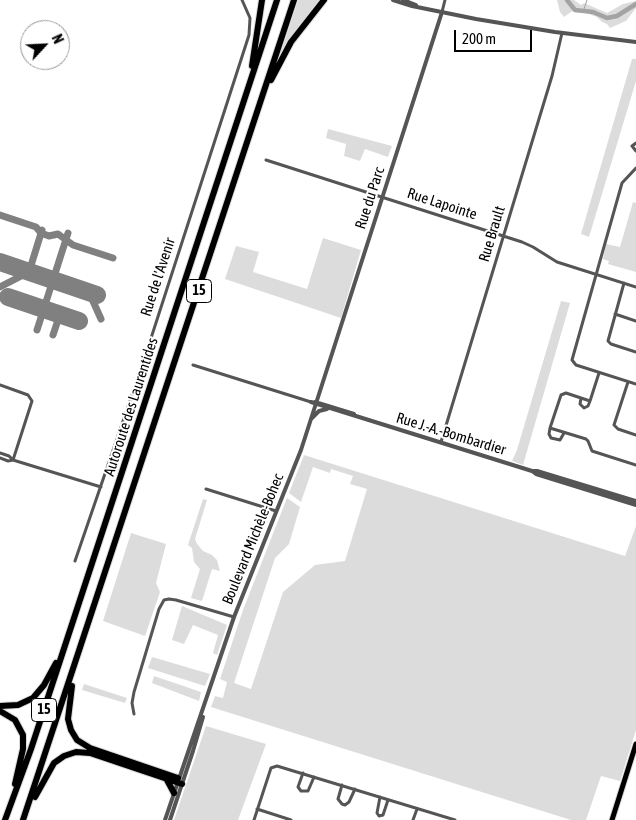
<!DOCTYPE html>
<html>
<head>
<meta charset="utf-8">
<style>
	body { margin:0 }
	#map { position:relative; width:636px; height:820px; overflow:hidden; background:#fff; font-family:"Asap Condensed",sans-serif }
	canvas { display:block }
	.north { position:absolute; left:20px; top:20px; width:50px; height:50px; box-sizing:border-box; background:#fff; border:1px solid #999; border-radius:50%; rotate:65deg; font-size:14px; font-weight:700; line-height:20px; text-align:center; color:#000 }
	.north::after { content:''; display:block; margin:auto; width:18px; height:22px; background:#000; clip-path:polygon(50% 0,100% 100%,50% 72%,0 100%) }
	.scale { position:absolute; left:454px; top:30px; width:78px; height:22px; box-sizing:border-box; border:2px solid #000; border-top:0; padding-left:6px; font-size:15px; line-height:18px; white-space:nowrap; color:#000; -webkit-text-stroke:4px #fff; paint-order:stroke }
</style>
</head>
<body>
<div id="map">
<canvas width="636" height="820"></canvas>
<div class="north">N</div>
<div class="scale">200 m</div>
</div>
<script>
const c = document.querySelector('canvas').getContext('2d');
c.lineJoin = 'round';
function fill(path, color) { c.fillStyle = color; c.fill(path, 'evenodd'); }
const toPath = rows => new Path2D(rows.map(r => 'M' + r).join(''));
function stroke(path, color, width, dash) { c.strokeStyle = color; c.lineWidth = width; c.lineCap = dash ? 'butt' : 'round'; c.setLineDash(dash || []); c.stroke(path); }
function write(font, color, halo, rows, align = 'center') {
  c.font = font + ' "Asap Condensed",sans-serif'; c.lineWidth = 4; c.setLineDash([]); c.textBaseline = 'middle'; c.strokeStyle = halo; c.fillStyle = color; for (const [text, x, y, turn = 0] of rows) {
    c.save(); c.translate(x, y); c.rotate((+turn || 0) * Math.PI / 180); c.textAlign = isNaN(turn) ? turn : align; if (halo) c.strokeText(text, 0, 0); c.fillText(text, 0, 0); c.restore();
  }
}
const green = toPath([
	[298,0,321,0,278,61],
	[557,0,574,0,581,5,584,3,607,13,623,4,636,1,636,8,626,21,610,28,607,24,602,22,597,17,575,9,564,17,560,12],
	[632,59,636,59,636,81,589,237,581,234],
	[328,129,392,146,388,157,365,149,360,161,344,156,346,144,326,138],
	[633,202,636,203,636,272,608,264,609,261,603,259,606,244,620,247],
	[323,238,361,250,341,318,225,279,236,246,259,252,253,272,307,289],
	[561,301,570,303,523,465,512,461,517,450],
	[304,455,625,556,636,526,636,730,620,781,601,776,586,820,571,820,211,707,215,696,223,698,227,682,220,679,243,610,287,498,300,507,289,544,275,558,234,683,251,689,283,592,315,565,345,561,367,489,350,484,353,476,331,469,330,473,313,467,301,502,289,493],
	[203,499,207,500,195,539,197,544,203,551,212,555,217,560,220,571,212,569,202,601,191,598,200,569,194,562,192,548,188,545],
	[131,533,166,544,156,583,160,592,145,636,103,621],
	[182,606,227,625,217,655,213,653,218,635,193,625,184,644,172,640],
	[152,657,210,674,205,686,148,668],
	[154,676,201,692,199,701,152,683],
	[84,684,127,698,125,703,82,690],
	[206,726,266,744,238,820,174,820]
]);
const stream = toPath([
	[583,12,587,0]
]);
const river = toPath([
	[567,0,575,10,593,12,607,18,617,16,636,4]
]);
const taxiway = toPath([
	[0,215,36,227,41,233,49,236,58,234,73,245,113,258],
	[0,287,29,272,42,230],
	[93,293,92,299,101,319],
	[37,330,68,233],
	[53,335,60,314]
]);
const runway = toPath([
	[0,262,97,295],
	[8,297,79,321]
]);
const minor = toPath([
	[442,12,445,0],
	[636,143,632,146,636,151],
	[266,160,522,242,533,247,557,262,636,287],
	[636,168,622,183,572,360,576,365,636,384],
	[624,283,608,341,611,344,636,352],
	[615,314,636,321],
	[193,365,311,402],
	[599,373,590,401,566,393,561,395,550,428,586,439,588,441,592,451,636,465],
	[628,382,614,425,618,429,636,435],
	[0,385,28,395,32,401,13,460],
	[581,398,580,404,584,408,588,406,590,401],
	[550,428,549,434,551,438,560,440,564,433],
	[441,442,552,76,562,33],
	[0,453,9,456,12,459],
	[0,458,8,461,13,460,101,487],
	[206,489,276,511],
	[75,561,143,363,249,35,250,18,242,0],
	[134,714,132,703,134,692,159,609,164,600,169,599,176,600,234,617],
	[303,773,298,787,301,791,308,791,314,777],
	[342,785,338,799,342,804,345,805,349,802,355,789],
	[380,797,377,813,379,816,383,815,388,800],
	[257,809,291,820],
	[254,820,271,768,277,766,455,820],
	[413,820,417,809]
]);
const tertiary = toPath([
	[393,0,412,6,476,19,555,32,636,42],
	[403,0,416,5],
	[311,402,532,471,537,471,636,501],
	[315,402,354,414],
	[312,418,319,411,327,409],
	[532,471,536,474,636,505],
	[165,820,234,617,301,450,442,12],
	[170,820,193,751,203,717]
]);
const primary = toPath([
	[612,820,636,744]
]);
const motorway = toPath([
	[252,66,262,0],
	[271,80,291,42,324,0],
	[72,686,68,719,71,730,77,740,90,748,178,778],
	[0,706,18,705,33,698,44,685,56,663],
	[0,711,15,720,23,735,23,749,15,784],
	[167,780,174,793],
	[35,797,54,763,64,756,76,752,90,753,182,784],
	[5,820,31,749,277,0],
	[23,820,294,0]
]);
const shields = [
	[199,291,25],
	[44,710,25]
];
const shieldNames = [
	["15",199,291],
	["15",44,710]
];
const streetNames = [
	["Rue du Parc",370,198,-72],
	["Rue Lapointe",442,204,18],
	["Rue Brault",492,234,-73],
	["Rue de l'Avenir",158,277,-72],
	["Autoroute des Laurentides",131,407,-72],
	["Rue J.-A.-Bombardier",451,434,17],
	["Boulevard Michèle-Bohec",253,539,-68]
];
fill(green, '#dcdcdc');
stroke(stream, '#a3a3a3', 1);
stroke(river, '#a3a3a3', 4.5);
stroke(taxiway, '#808080', 7);
stroke(runway, '#808080', 18);
stroke(primary, '#dbdbdb', 7);
stroke(motorway, '#dbdbdb', 8);
stroke(minor, '#555', 3);
stroke(tertiary, '#555', 4);
stroke(primary, '#000', 5);
stroke(motorway, '#000', 6);
for (const [x, y, w] of shields) { const box = new Path2D(); box.roundRect(x - w / 2, y - 11.5, w, 23, 4); c.fillStyle = '#fff'; c.fill(box); stroke(box, '#000', 1); }
write('bold 14px', '#000', null, shieldNames);
write('15px', '#000', '#fff', streetNames);
</script>
</body>
</html>
